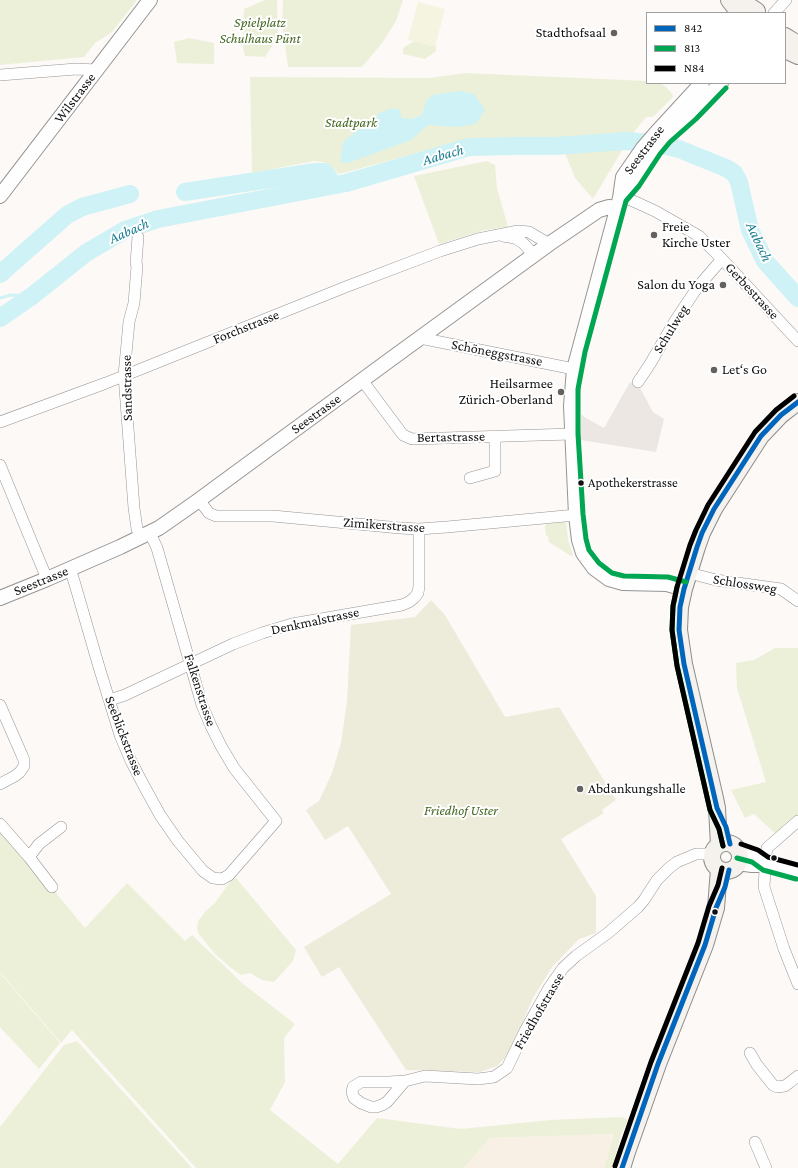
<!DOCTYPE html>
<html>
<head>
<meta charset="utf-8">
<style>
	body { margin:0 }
	#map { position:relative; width:798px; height:1168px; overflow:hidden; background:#fcf9f7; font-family:"Crimson Pro",serif }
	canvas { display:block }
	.legend { position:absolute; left:646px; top:12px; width:140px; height:72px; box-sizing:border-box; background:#fff; border:1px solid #9f9f9f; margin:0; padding:5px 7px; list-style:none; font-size:12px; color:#101010 }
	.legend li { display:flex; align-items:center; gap:8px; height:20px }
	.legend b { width:20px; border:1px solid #9f9f9f }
</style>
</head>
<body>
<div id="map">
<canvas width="798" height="1168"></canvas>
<ul class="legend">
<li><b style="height:5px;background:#0065bd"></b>842</li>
<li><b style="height:5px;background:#00a651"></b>813</li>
<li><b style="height:5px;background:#000"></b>N84</li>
</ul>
</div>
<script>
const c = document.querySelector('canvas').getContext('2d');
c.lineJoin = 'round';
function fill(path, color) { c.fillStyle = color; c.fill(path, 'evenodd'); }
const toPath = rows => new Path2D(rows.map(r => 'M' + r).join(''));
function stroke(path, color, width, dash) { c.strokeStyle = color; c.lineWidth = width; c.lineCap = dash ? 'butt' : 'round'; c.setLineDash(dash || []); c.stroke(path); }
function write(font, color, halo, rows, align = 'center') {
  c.font = font + ' "Crimson Pro",serif'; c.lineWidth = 4; c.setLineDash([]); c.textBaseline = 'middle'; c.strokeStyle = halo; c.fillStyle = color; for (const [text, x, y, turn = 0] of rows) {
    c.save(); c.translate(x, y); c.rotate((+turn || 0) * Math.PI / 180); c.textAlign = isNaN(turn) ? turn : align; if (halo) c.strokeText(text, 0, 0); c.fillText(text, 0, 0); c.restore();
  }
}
const farmland = toPath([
	[614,1134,604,1168,464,1168,490,1138]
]);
const green = toPath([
	[0,0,137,0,112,32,95,43,84,57,0,65],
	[265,0,277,0,278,37,265,57,245,56,242,44,244,9],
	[283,0,403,0,396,21,382,43,362,67,288,67,282,24],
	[189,38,214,43,214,64,177,63,174,42],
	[416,40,436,45,436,51,425,59,403,54,403,48],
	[465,73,647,81,647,83,659,83,665,86,672,94,673,97,653,117,646,117,634,132,624,147,593,199,575,178,560,140,462,141,339,174,328,163,314,161,252,173,250,77,430,78],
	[487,161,495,165,497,188,508,227,485,230,439,244,414,176],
	[566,522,568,540,573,555,571,556,549,542,548,536,546,536,545,526,547,524],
	[775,648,798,648,798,817,777,835,754,814,745,818,731,790,766,782,737,688,736,663,754,660],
	[0,829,28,859,85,928,127,883,185,941,192,935,242,983,295,1024,284,1038,285,1082,270,1110,338,1164,377,1118,461,1129,551,1120,622,1117,628,1120,621,1135,612,1168,604,1168,614,1134,490,1138,464,1168,196,1168,72,1030,61,1043,0,972],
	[236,878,296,950,293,961,274,982,262,980,250,973,241,975,230,967,215,954,198,933,197,928,198,921,206,911,215,903,232,879],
	[0,973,60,1043,39,1069,0,1027],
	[77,1041,192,1168,0,1168,0,1127,64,1045]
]);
const cemetery = toPath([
	[431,600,445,615,505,717,559,707,616,800,602,810,604,813,561,839,596,896,596,933,579,939,552,967,533,998,509,1054,497,1066,480,1072,406,1070,339,967,322,977,304,947,391,894,348,826,325,840,306,810,319,801,332,773,341,743,347,701,351,625,415,617]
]);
const pitch = toPath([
	[418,2,445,9,435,47,408,40]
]);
const plaza = toPath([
	[630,382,633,384,636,384,640,388,653,412,664,419,656,452,581,440,581,414,586,418,604,428]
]);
const water = toPath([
	[460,91,474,94,485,110,476,124,456,127,428,125,411,140,348,163,340,162,343,142,381,112,390,109,399,109,402,118,412,119,422,115,426,101,433,95]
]);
const stream = toPath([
	[0,298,11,295,32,296]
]);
const river = toPath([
	[185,192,315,172,325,172,334,185],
	[0,274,67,215,82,207,130,194],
	[0,318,32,296,86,253,125,230,158,219,346,183,469,147,513,146,555,146,626,141,653,143,679,149,726,168,734,173,739,182,750,230,765,261,798,298]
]);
const minor = toPath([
	[774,13,786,0],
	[0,75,76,69,97,70],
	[620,198,631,200,655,211,699,236,722,259,798,341],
	[503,236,515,238,523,243,534,255],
	[138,237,136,263,137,266,134,303,129,322,124,375,134,508,137,529,141,537],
	[420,338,574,369],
	[362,380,403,435,412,439,571,434],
	[638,382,650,364,675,321,697,288,722,259],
	[0,422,106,383,348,286,440,251,478,239,518,231,529,232,549,244],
	[0,465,47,579],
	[470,478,495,471,495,436],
	[199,500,209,513,216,516,273,516,400,528,419,529,447,527,576,515],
	[70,569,74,581,99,667,120,735,131,761,144,786,160,815,178,841,203,871,213,878,222,879,229,875,276,821,234,768,221,746,211,726,202,705,157,548,150,533],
	[689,573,716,580,781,589,798,601],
	[110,700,125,695,233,644,262,633,292,624,402,605,409,602,414,598,418,593,419,586,419,529],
	[0,705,21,753,24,760,24,766,20,772,15,776,0,784],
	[798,821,767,848,766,854,764,887,784,949,798,984],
	[0,824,29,857,52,887],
	[29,857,39,844,61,827],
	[750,1053,757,1065,773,1085,777,1087,785,1086,798,1076],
	[405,1081,387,1102,382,1105,376,1107,371,1107,361,1103,354,1098,352,1092,353,1087,361,1082,389,1082,405,1081,425,1076,478,1079,494,1077,507,1068,525,1031,549,988,563,968,576,956,608,933,638,907,644,900,657,880,669,868,677,862,696,854,712,854],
	[755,1142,766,1168]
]);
const tertiary = toPath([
	[0,196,150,0],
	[620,198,633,182,654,150,665,137,691,114,721,83],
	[684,589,667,584,623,583,609,579,594,568,583,553,579,540,576,515,571,406,574,369,620,198,623,177,643,148,656,133,702,83],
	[0,598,47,579,120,547,159,528,199,500,391,359,549,244,599,210,609,207,617,208],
	[739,851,755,856,765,863,798,872],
	[738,863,752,865,759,865,765,863]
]);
const secondary = toPath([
	[729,0,739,13],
	[744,0,748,5,757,11],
	[785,36,798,44],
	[785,50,798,56],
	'712 857a14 14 0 1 1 28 0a14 14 0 1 1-28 0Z',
	[719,845,717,808,715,798,684,664,679,630,680,607,684,589,697,547,702,533,714,509,761,436,781,415,798,402],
	[622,1168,627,1152,658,1064,705,945,716,908,719,869]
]);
const bus1 = toPath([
	[730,844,726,827,717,808,684,664,679,630,680,607,684,589,697,547,702,533,714,509,761,436,781,415,798,402],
	[622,1168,658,1064,705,945,716,908,725,887,729,870]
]);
const bus2 = toPath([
	[686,582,668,577,624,576,612,573,599,563,589,550,586,539,583,514,578,434,578,389,585,352,626,201,639,186,660,154,670,142,696,119,726,88],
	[677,587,673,606,672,630,677,665,710,810,719,829,723,846],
	[737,858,752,862,763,870,796,879]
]);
const bus3 = toPath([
	[741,844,758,850,768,857,798,865],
	[723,846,719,829,710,810,677,666,672,630,673,606,677,587,690,545,696,530,708,505,755,432,776,410,794,396],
	[615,1166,651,1062,698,943,709,906,718,885,722,868]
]);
const markers = [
	[614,33,4,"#636261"],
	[654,235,4,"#636261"],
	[723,285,4,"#636261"],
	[714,370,4,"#636261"],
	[561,392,4,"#636261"],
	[581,483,3.5,"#101010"],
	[580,789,4,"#636261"],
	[774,858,3.5,"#101010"],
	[715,912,3.5,"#101010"]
];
const busNames = [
	["Apothekerstrasse",588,483]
];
const parkNames = [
	["Spielplatz",260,23],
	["Schulhaus Pünt",260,39],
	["Stadtpark",351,123],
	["Friedhof Uster",461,811]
];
const poiNames = [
	["Stadthofsaal",606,33],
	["Freie",662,227,"left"],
	["Kirche Uster",662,243,"left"],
	["Salon du Yoga",715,285],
	["Let‘s Go",722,370,"left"],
	["Heilsarmee",553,384],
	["Zürich-Oberland",553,400],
	["Abdankungshalle",588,789,"left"]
];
const streetNames = [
	["Wilstrasse",75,98,-53],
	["Seestrasse",644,150,-53],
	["Gerbestrasse",752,291,47],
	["Forchstrasse",246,327,-22],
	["Schulweg",671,329,-58],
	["Schöneggstrasse",497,353,11],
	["Sandstrasse",127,388,-91],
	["Seestrasse",316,414,-36],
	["Bertastrasse",451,437,-1],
	["Zimikerstrasse",384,525,4],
	["Seestrasse",41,581,-22],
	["Schlossweg",745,584,9],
	["Denkmalstrasse",315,621,-12],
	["Falkenstrasse",200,690,72],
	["Seeblickstrasse",124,736,69],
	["Friedhofstrasse",539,1011,-60]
];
const waterNames = [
	["Aabach",443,155,-16],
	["Aabach",129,231,-24],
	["Aabach",759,242,65]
];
fill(farmland, '#f8f0e4');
fill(green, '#edf0d8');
fill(cemetery, '#edecdb');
fill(pitch, '#f4f4e1');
fill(plaza, '#ece7e2');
fill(water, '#cef2f5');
stroke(stream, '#cef2f5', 3);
stroke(river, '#cef2f5', 18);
stroke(minor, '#969594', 12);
stroke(tertiary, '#969594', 16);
stroke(secondary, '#8d8c8b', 18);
stroke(minor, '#fffefe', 11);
stroke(tertiary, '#fffefe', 14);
stroke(secondary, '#f5f1ec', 16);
stroke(bus1, '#0065bd', 5);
stroke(bus2, '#00a651', 5);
stroke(bus3, '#000', 5);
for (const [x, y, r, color] of markers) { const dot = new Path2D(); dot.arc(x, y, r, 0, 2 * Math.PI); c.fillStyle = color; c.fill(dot); stroke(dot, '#fff', 1.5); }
write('13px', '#101010', '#fff', busNames, 'left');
write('italic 14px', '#446721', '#fff', parkNames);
write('14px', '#101010', '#fff', poiNames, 'right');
write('14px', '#101010', '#fff', streetNames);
write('italic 15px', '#1b7f91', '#fff', waterNames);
</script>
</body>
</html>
